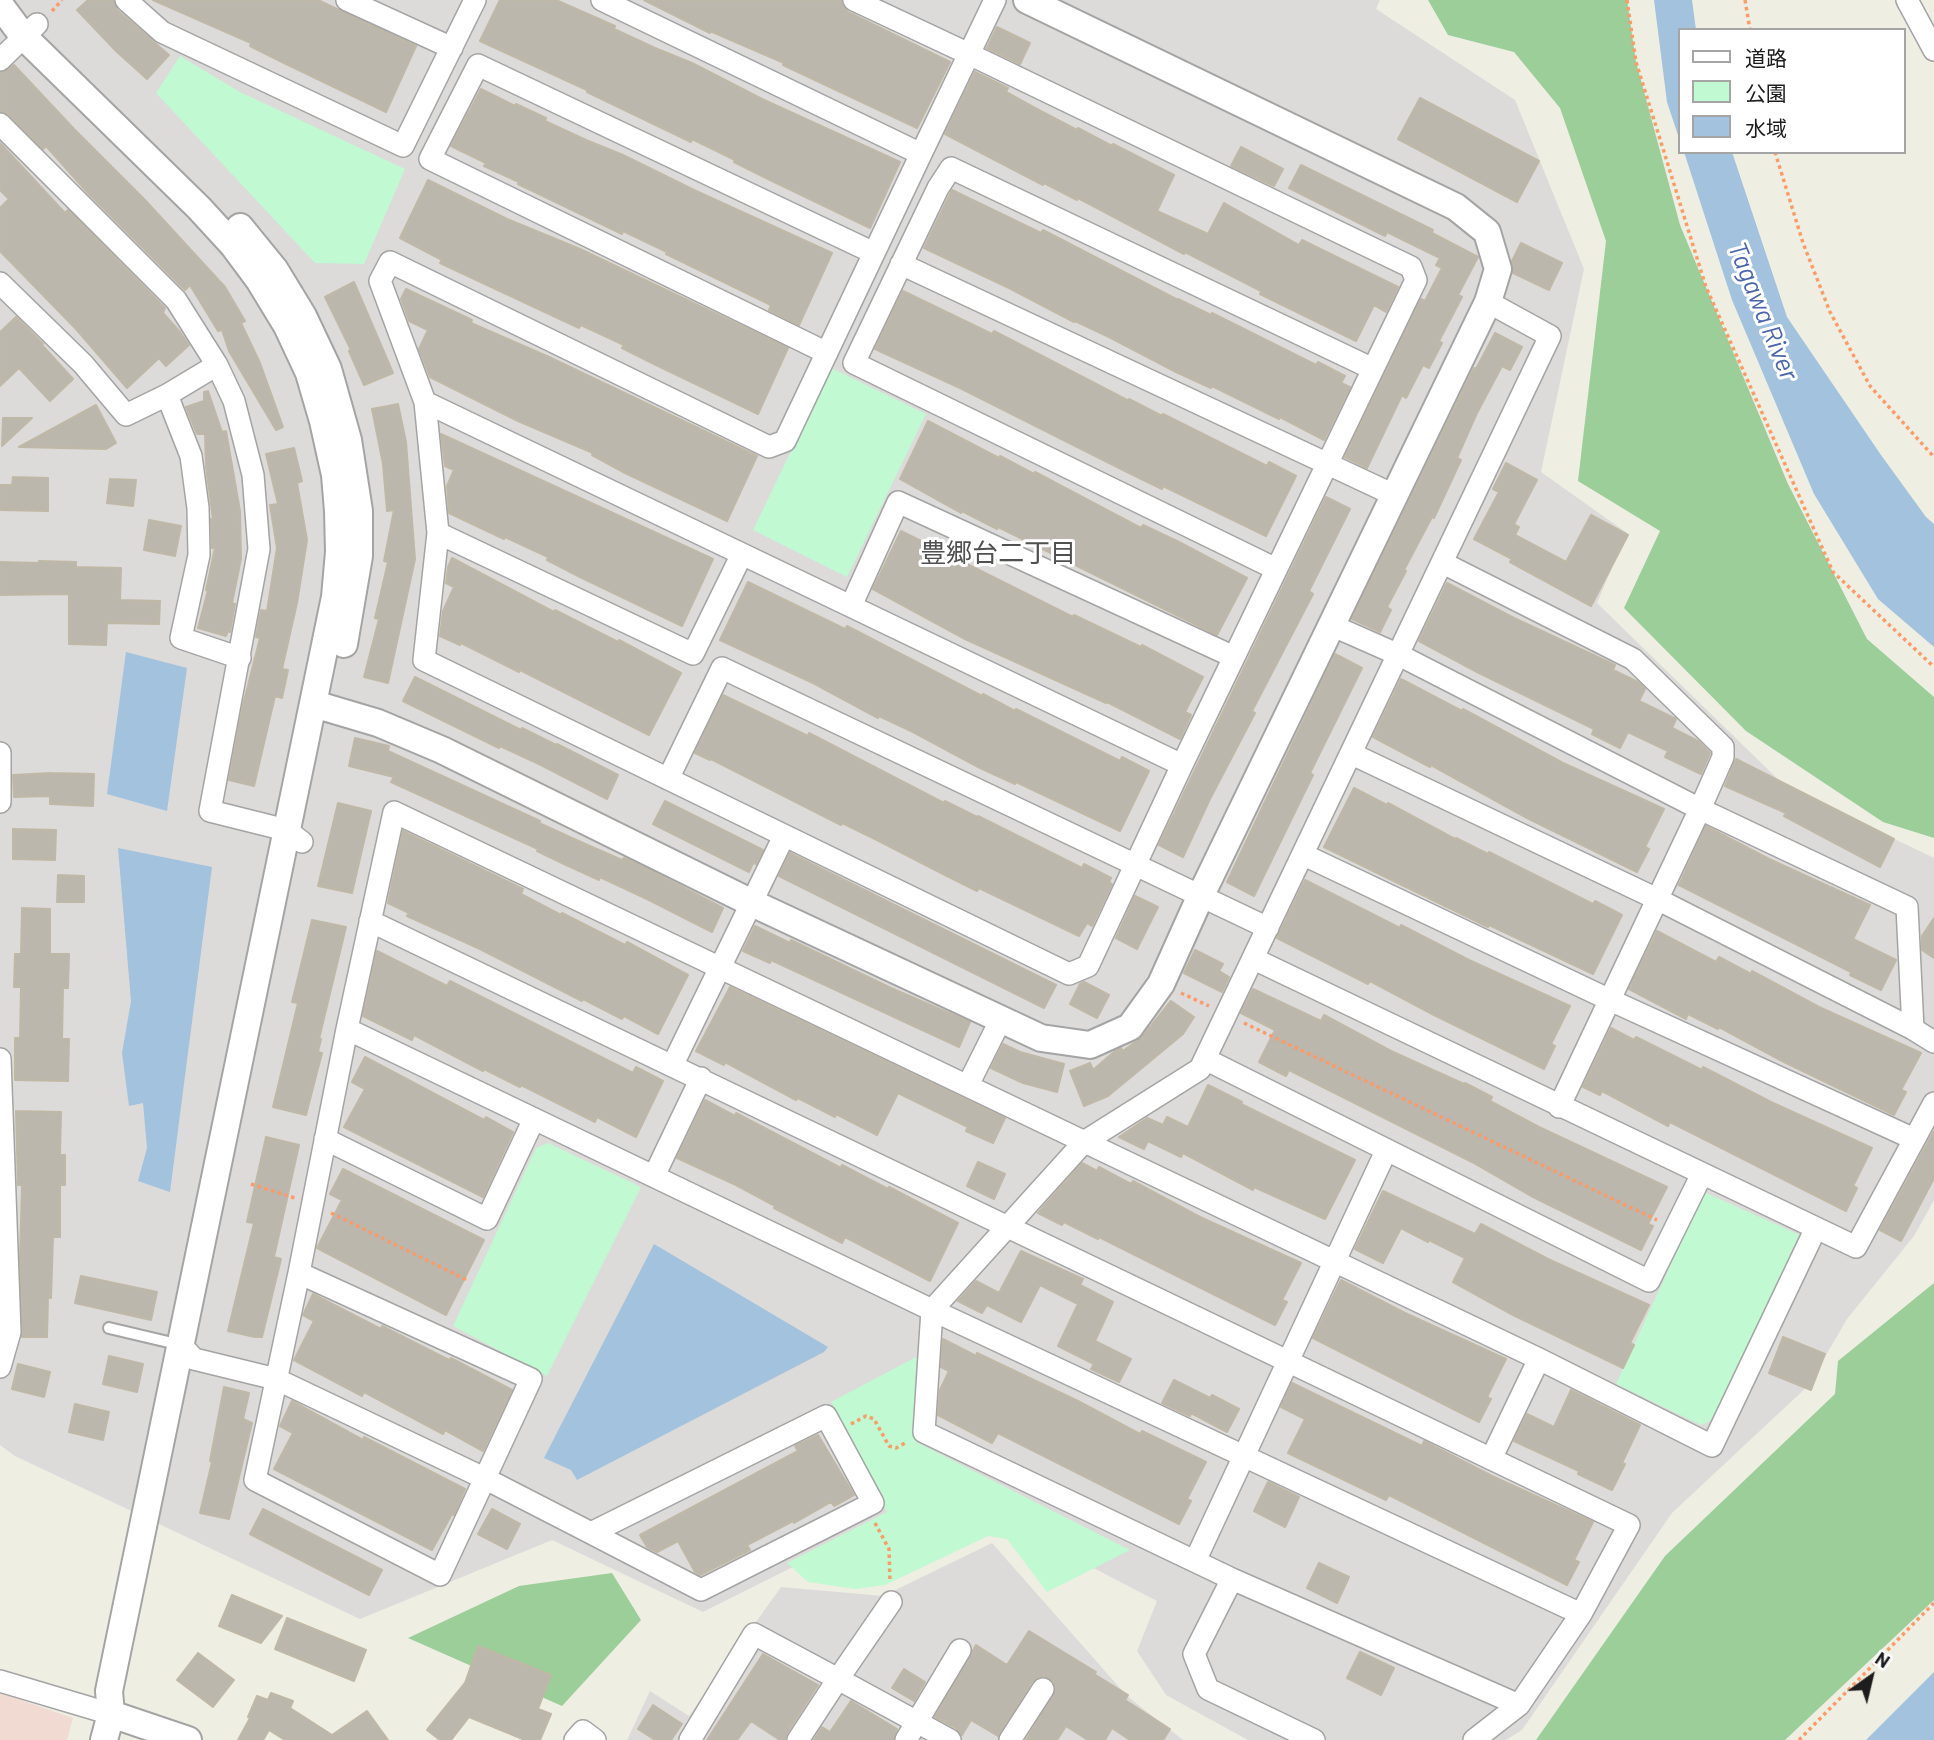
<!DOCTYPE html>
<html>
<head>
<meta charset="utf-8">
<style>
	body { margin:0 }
	#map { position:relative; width:1934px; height:1740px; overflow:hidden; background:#efeee3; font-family:Barlow,"Noto Sans JP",sans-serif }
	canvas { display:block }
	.legend { position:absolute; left:1678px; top:28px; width:228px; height:126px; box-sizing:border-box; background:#fff; border:2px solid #a5a5a5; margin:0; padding:9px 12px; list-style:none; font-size:21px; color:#1d1d1d }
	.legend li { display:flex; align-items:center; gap:14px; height:35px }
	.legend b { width:35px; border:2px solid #a5a5a5 }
	.north { position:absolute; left:1836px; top:1642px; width:70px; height:70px; -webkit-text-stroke:5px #fff; paint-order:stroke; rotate:34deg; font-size:19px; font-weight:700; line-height:28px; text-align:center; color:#1d1d1d }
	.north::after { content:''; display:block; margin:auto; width:24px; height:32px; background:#1d1d1d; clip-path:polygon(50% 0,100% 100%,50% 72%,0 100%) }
</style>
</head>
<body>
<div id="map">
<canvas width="1934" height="1740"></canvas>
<ul class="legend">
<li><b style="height:9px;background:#fff"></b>道路</li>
<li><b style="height:19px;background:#c0f9d2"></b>公園</li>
<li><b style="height:19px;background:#a3c2dd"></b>水域</li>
</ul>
<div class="north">N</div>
</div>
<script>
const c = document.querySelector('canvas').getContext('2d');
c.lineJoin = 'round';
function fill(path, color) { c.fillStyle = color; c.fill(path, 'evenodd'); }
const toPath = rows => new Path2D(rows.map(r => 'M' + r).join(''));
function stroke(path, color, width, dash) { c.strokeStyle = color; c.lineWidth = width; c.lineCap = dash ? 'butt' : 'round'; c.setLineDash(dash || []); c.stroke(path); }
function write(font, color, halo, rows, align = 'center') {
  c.font = font + ' Barlow,"Noto Sans JP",sans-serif'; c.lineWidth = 6; c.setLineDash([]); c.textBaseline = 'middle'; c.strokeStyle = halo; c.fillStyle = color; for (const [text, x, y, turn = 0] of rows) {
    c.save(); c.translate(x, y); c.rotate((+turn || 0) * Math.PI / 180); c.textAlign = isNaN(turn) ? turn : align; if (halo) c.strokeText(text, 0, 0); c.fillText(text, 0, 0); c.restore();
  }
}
const residential = toPath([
	[0,0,1380,0,1376,9,1515,100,1584,269,1541,472,1627,533,1597,603,1786,787,1934,858,1934,1200,1914,1236,1847,1319,1808,1386,1672,1513,1522,1730,1506,1740,1248,1740,1166,1695,1137,1651,1157,1601,945,1491,703,1612,552,1540,360,1619,15,1456,0,1445],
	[992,1543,1127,1696,1183,1740,627,1740,650,1691,689,1716,781,1587,883,1596]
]);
const commercial = toPath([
	[0,1693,73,1718,67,1740,0,1740]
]);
const forest = toPath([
	[1428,0,1627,0,1636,62,1680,225,1788,484,1867,639,1934,697,1934,838,1883,822,1746,731,1624,608,1660,531,1578,481,1606,241,1560,108,1514,52,1448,35],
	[1934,1283,1934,1600,1785,1740,1536,1740,1665,1556,1835,1394,1838,1361],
	[612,1573,641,1620,562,1706,408,1638,519,1586]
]);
const park = toPath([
	[180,56,240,92,405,169,364,264,315,263,156,93],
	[831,368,926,414,847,577,753,530],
	[548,1143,641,1187,547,1376,453,1326,536,1148],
	[1704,1192,1802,1236,1715,1419,1701,1425,1616,1384],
	[918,1356,914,1428,916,1442,1130,1550,1047,1592,1007,1539,988,1536,885,1585,855,1589,808,1582,787,1563,887,1512,831,1402]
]);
const water = toPath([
	[1654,0,1692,0,1696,30,1680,30,1680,141,1667,102],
	[1684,152,1732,152,1787,317,1881,455,1926,517,1934,524,1934,647,1878,599,1814,494,1732,300],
	[126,652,187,668,167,811,107,794],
	[118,848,212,867,170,1192,138,1181,147,1148,143,1103,129,1106,122,1053,131,1001],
	[654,1244,828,1347,824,1352,577,1480,571,1470,544,1458],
	[1934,1672,1934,1740,1866,1740]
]);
const building = toPath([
	[88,0,113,0,117,10,169,55,147,79,116,51,77,10,88,0],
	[153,0,318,0,416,46,386,112,284,63,250,46,251,43,153,0],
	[500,0,556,0,615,26,614,29,655,48,692,63,762,99,900,162,870,228,768,179,734,162,735,160,692,139,691,142,587,92,587,90,480,41,500,0],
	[644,0,841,0,843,7,848,12,950,62,917,128,783,65,784,63,710,31,710,33,644,0],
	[997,27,1030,43,1020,64,987,48,997,27],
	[14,65,75,130,145,200,225,287,245,321,241,323,260,363,283,427,276,430,229,351,222,330,218,331,190,285,185,290,87,192,46,146,43,149,9,115,0,111,0,73,14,65],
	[975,72,1008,88,1006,92,1035,108,1077,130,1078,128,1112,146,1113,144,1174,175,1157,211,1208,234,1224,203,1299,245,1302,240,1398,287,1386,312,1374,305,1356,341,1260,294,1261,291,1185,252,1184,254,1078,198,1077,200,1044,183,1043,185,945,134,975,72],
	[481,89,515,106,516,104,546,118,545,121,586,140,623,155,694,190,832,253,799,325,769,310,771,305,666,254,667,252,623,231,622,234,518,184,519,182,484,166,486,163,451,146,481,89],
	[1420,98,1539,161,1517,202,1398,139,1420,98],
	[0,143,65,213,68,210,165,308,163,313,180,332,189,345,166,366,159,358,127,388,76,329,0,251,0,208,9,199,0,190,0,143],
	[1241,147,1283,169,1274,186,1231,166,1241,147],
	[1301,165,1433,230,1432,233,1478,257,1458,295,1462,297,1439,341,1442,343,1429,368,1423,365,1406,398,1402,395,1367,468,1345,457,1421,299,1425,301,1442,268,1436,265,1440,258,1387,232,1385,236,1289,188,1301,165],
	[428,180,507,219,580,249,788,348,758,414,656,365,622,348,624,345,581,325,579,328,440,263,442,260,400,238,428,180],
	[952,190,1041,233,1043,230,1178,300,1178,299,1211,315,1212,313,1316,365,1318,362,1345,376,1341,383,1350,387,1324,440,1280,417,1279,419,1212,386,1211,388,1176,372,1109,337,1075,321,1074,322,1009,288,924,248,952,190],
	[1521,243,1562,263,1549,290,1513,273,1512,261,1521,243],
	[354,282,393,373,364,385,349,351,351,350,325,297,354,282],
	[406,289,472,320,471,323,549,357,757,456,727,521,625,473,592,455,593,453,518,421,430,377,419,349,428,330,409,321,401,299,406,289],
	[903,291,992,334,994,331,1129,401,1129,399,1162,416,1163,414,1267,466,1269,462,1296,476,1266,536,1163,486,1162,489,1127,472,960,388,875,349,903,291],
	[16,317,43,344,42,345,73,379,50,401,19,368,0,386,0,332,16,317],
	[1495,333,1522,347,1510,370,1502,366,1477,413,1457,458,1461,460,1434,518,1432,517,1404,570,1406,571,1387,607,1391,610,1380,632,1352,619,1474,368,1476,369,1495,333],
	[208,391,222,432,226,431,240,511,241,559,232,603,235,604,230,632,228,631,226,636,198,628,208,590,206,590,215,548,212,548,211,519,213,519,206,467,205,434,197,434,186,407,204,401,204,392,208,391],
	[398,404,406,442,415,559,388,683,364,677,379,619,375,618,388,562,384,561,394,510,387,511,383,464,372,409,398,404],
	[96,405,116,443,106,449,19,447,96,405],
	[3,418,32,418,2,446,3,418],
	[928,421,999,458,1000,456,1034,474,1035,472,1141,528,1143,525,1179,542,1247,578,1217,635,998,527,997,529,962,511,961,513,900,479,928,421],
	[441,434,713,559,682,626,580,577,547,560,548,557,505,537,504,539,449,513,447,486,454,470,445,466,441,434],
	[294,448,302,481,297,483,307,540,297,603,282,669,288,670,282,698,275,696,254,786,229,780,243,705,260,638,256,637,261,610,267,611,277,548,270,505,278,504,266,454,294,448],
	[1506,463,1537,480,1514,524,1519,527,1515,535,1566,562,1591,515,1628,535,1591,606,1510,562,1512,559,1474,539,1499,492,1493,489,1506,463],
	[13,477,48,478,48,511,0,510,0,485,12,485,13,477],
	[110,479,136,480,133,506,107,503,110,479],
	[1326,497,1350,509,1309,591,1313,594,1252,711,1255,713,1210,799,1183,857,1159,845,1326,497],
	[149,520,181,526,175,556,144,550,149,520],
	[901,531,1073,617,1074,615,1141,647,1142,645,1203,677,1185,712,1191,715,1180,739,1107,702,1106,703,965,639,873,589,901,531],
	[452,558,554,612,555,610,618,642,619,640,681,673,649,735,520,670,519,672,461,643,460,645,440,636,443,611,454,587,446,583,448,567,452,558],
	[39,561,76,562,76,567,121,568,120,600,160,601,159,624,107,623,106,645,69,644,69,594,0,595,0,562,39,563,39,561],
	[748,582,845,629,847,626,982,696,983,694,1015,711,1016,709,1120,761,1122,757,1149,771,1120,831,1016,782,1015,784,980,768,913,732,879,716,878,718,813,683,720,640,748,582],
	[1447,583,1514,618,1615,665,1613,670,1638,682,1645,689,1639,701,1676,719,1672,728,1698,741,1710,753,1701,774,1665,757,1668,751,1628,732,1620,748,1592,734,1594,729,1479,673,1419,641,1447,583],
	[1335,654,1362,668,1310,773,1313,775,1254,896,1227,882,1335,654],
	[415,677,521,730,522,728,556,745,557,744,618,775,607,799,539,764,500,746,499,748,403,701,415,677],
	[1401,679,1462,711,1463,709,1563,763,1664,809,1645,847,1649,849,1637,872,1527,818,1431,765,1430,767,1373,737,1401,679],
	[723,695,808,736,809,733,944,803,945,801,977,817,978,816,1082,868,1084,864,1111,878,1109,882,1112,884,1092,926,1087,923,1079,936,979,888,977,891,943,874,875,839,842,823,841,825,711,759,710,760,695,753,723,695],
	[355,738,389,746,388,751,540,821,539,823,583,843,622,860,624,858,642,866,723,908,712,932,649,900,600,877,599,880,564,864,537,851,538,849,391,782,394,777,349,766,355,738],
	[1736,759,1894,839,1880,867,1784,816,1786,813,1725,786,1736,759],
	[51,773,94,774,93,806,50,804,50,796,14,797,13,775,51,773],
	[1354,788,1387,805,1388,803,1455,839,1456,838,1488,854,1489,852,1593,904,1595,901,1622,915,1593,974,1489,925,1488,927,1324,847,1354,788],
	[665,801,763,850,756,864,753,863,749,872,653,824,665,801],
	[338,803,371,811,352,893,318,886,338,803],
	[1706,826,1769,859,1870,905,1853,939,1896,960,1881,990,1850,975,1851,972,1679,885,1706,826],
	[13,829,56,830,55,860,13,859,13,829],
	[403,831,523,889,521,894,561,915,562,913,625,945,627,942,688,975,658,1034,624,1016,622,1019,583,999,582,1001,480,949,407,916,409,913,388,903,403,831],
	[790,853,1056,985,1044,1008,779,876,790,853],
	[58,875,84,876,84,902,57,902,58,875],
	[1305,880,1400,928,1401,925,1469,960,1570,1006,1551,1044,1555,1046,1544,1069,1434,1015,1370,981,1368,984,1277,938,1305,880],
	[1135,896,1158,907,1137,949,1116,938,1135,896],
	[22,908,50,909,50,954,69,954,68,988,63,988,62,1039,69,1039,68,1081,15,1080,15,1038,20,1038,21,987,14,987,15,954,21,954,22,908],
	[1934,918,1934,958,1922,950,1922,936,1934,918],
	[312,920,346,927,319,1039,321,1039,318,1052,322,1053,306,1115,273,1107,298,1003,292,1002,312,920],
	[755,926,790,943,791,940,891,988,970,1022,959,1047,771,960,770,963,743,951,755,926],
	[1657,931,1716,962,1719,957,1751,974,1752,971,1819,1007,1921,1053,1901,1090,1906,1092,1894,1115,1784,1062,1719,1027,1718,1029,1688,1014,1686,1019,1629,989,1657,931],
	[1195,950,1223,964,1219,971,1229,977,1222,992,1184,973,1195,950],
	[377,951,447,986,450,981,633,1073,636,1067,663,1081,636,1137,597,1117,595,1122,521,1085,520,1087,484,1069,483,1071,414,1035,412,1040,363,1016,377,951],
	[1084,982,1109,995,1097,1018,1070,1004,1080,984,1084,982],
	[730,987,1005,1118,993,1143,966,1131,968,1127,898,1093,877,1135,836,1114,835,1117,798,1098,796,1100,725,1062,724,1065,696,1051,730,987],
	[1253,989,1321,1021,1324,1015,1391,1051,1464,1084,1465,1083,1492,1097,1490,1101,1539,1127,1667,1187,1648,1224,1653,1226,1641,1250,1531,1196,1472,1162,1289,1070,1286,1076,1259,1062,1275,1030,1241,1013,1253,989],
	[1171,1001,1194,1017,1183,1034,1108,1096,1084,1106,1070,1071,1090,1063,1093,1070,1115,1051,1121,1048,1123,1051,1142,1037,1171,1001],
	[1611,1028,1634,1040,1636,1037,1702,1070,1703,1067,1771,1102,1872,1148,1853,1186,1857,1188,1846,1211,1670,1122,1668,1126,1602,1091,1600,1095,1583,1087,1611,1028],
	[1003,1044,1020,1052,1064,1064,1057,1092,1023,1083,991,1068,1003,1044],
	[365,1057,484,1120,486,1117,513,1132,483,1197,344,1127,365,1089,352,1082,365,1057],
	[1208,1085,1242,1102,1241,1104,1355,1160,1325,1219,1254,1187,1253,1190,1183,1153,1181,1157,1148,1141,1144,1149,1119,1137,1147,1118,1163,1125,1167,1117,1188,1127,1208,1085],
	[705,1100,735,1116,736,1113,841,1168,842,1165,888,1189,889,1187,958,1223,930,1281,845,1237,842,1243,774,1208,775,1206,736,1185,677,1158,705,1100],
	[16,1111,61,1112,60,1155,65,1155,65,1185,60,1185,60,1237,53,1237,51,1298,48,1297,47,1337,22,1337,20,1258,22,1185,18,1185,16,1111],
	[1934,1131,1934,1178,1901,1241,1880,1230,1934,1131],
	[266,1137,299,1145,274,1257,281,1259,262,1337,255,1337,228,1331,254,1223,247,1222,266,1137],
	[978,1162,1005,1174,994,1199,967,1186,978,1162],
	[1082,1163,1097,1171,1099,1167,1131,1184,1133,1181,1200,1217,1301,1263,1282,1300,1287,1302,1275,1325,1099,1237,1098,1239,1064,1222,1062,1225,1038,1213,1082,1163],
	[343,1169,484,1240,446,1315,317,1248,342,1200,330,1194,343,1169],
	[1383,1191,1475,1234,1481,1224,1548,1259,1649,1305,1630,1343,1634,1345,1623,1368,1513,1315,1453,1282,1465,1258,1429,1240,1428,1242,1401,1228,1383,1263,1355,1249,1383,1191],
	[1021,1251,1083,1279,1080,1285,1113,1302,1095,1341,1131,1359,1119,1382,1091,1369,1094,1364,1058,1346,1078,1304,1040,1285,1021,1322,987,1305,982,1313,958,1301,976,1281,999,1293,1021,1251],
	[81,1276,157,1292,151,1320,75,1303,81,1276],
	[1341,1280,1405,1313,1506,1359,1487,1397,1491,1399,1479,1422,1313,1338,1341,1280],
	[313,1294,381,1329,382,1326,449,1360,451,1358,512,1390,483,1451,445,1430,443,1434,364,1392,362,1396,294,1360,314,1321,303,1315,313,1294],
	[1783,1337,1825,1354,1811,1390,1769,1373,1783,1337],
	[943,1339,976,1356,977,1353,1078,1401,1140,1434,1142,1431,1206,1462,1187,1499,1191,1501,1179,1524,998,1433,992,1443,938,1415,940,1390,949,1371,941,1367,943,1339],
	[109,1356,143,1364,137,1392,103,1384,109,1356],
	[18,1364,50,1372,44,1397,12,1389,18,1364],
	[1174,1380,1210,1398,1212,1395,1239,1409,1227,1432,1191,1413,1190,1416,1162,1403,1174,1380],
	[1292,1383,1422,1446,1424,1441,1492,1476,1593,1522,1574,1560,1579,1562,1567,1585,1389,1495,1386,1500,1288,1453,1305,1419,1281,1407,1292,1383],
	[224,1387,249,1393,243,1419,252,1423,229,1519,200,1513,212,1462,210,1461,224,1387],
	[1571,1390,1640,1425,1622,1463,1625,1464,1612,1490,1578,1474,1579,1471,1514,1441,1527,1414,1554,1427,1571,1390],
	[292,1401,363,1440,364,1437,465,1489,454,1515,452,1514,432,1550,274,1469,293,1433,280,1426,292,1401],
	[75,1404,109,1412,103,1440,69,1432,75,1404],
	[818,1435,854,1495,834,1506,831,1502,794,1523,793,1521,747,1545,750,1550,700,1575,695,1572,678,1541,657,1552,647,1547,640,1535,798,1451,795,1446,818,1435],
	[1268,1482,1299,1497,1285,1527,1254,1511,1268,1482],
	[263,1509,382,1570,369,1595,250,1534,263,1509],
	[492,1509,520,1524,507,1549,478,1534,492,1509],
	[1319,1563,1349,1577,1337,1603,1307,1588,1319,1563],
	[232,1595,282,1616,261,1643,219,1626,232,1595],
	[287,1618,366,1650,354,1681,275,1649,287,1618],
	[1029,1631,1096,1672,1094,1674,1128,1695,1125,1700,1170,1729,1163,1740,1130,1740,1112,1728,1105,1740,1088,1740,1066,1726,1057,1740,1026,1740,1056,1690,1054,1682,1044,1676,1038,1677,1032,1682,998,1736,971,1720,962,1735,956,1728,935,1717,976,1645,1007,1665,1029,1631],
	[478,1646,551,1675,538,1709,551,1714,540,1740,525,1740,469,1717,451,1740,440,1740,427,1730,465,1683,478,1646],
	[1360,1652,1394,1668,1381,1695,1347,1678,1360,1652],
	[198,1653,234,1680,213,1707,177,1680,198,1653],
	[763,1654,818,1685,787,1733,785,1740,780,1740,751,1721,737,1740,707,1740,763,1654],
	[904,1669,925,1682,914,1701,892,1688,904,1669],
	[271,1693,293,1701,290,1708,332,1735,367,1711,388,1740,285,1740,269,1730,263,1740,238,1740,250,1718,248,1717,257,1696,268,1700,271,1693],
	[851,1701,897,1729,893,1740,814,1740,822,1727,830,1732,851,1701],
	[653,1705,682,1724,671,1740,655,1740,638,1729,653,1705]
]);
const path = toPath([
	[1627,0,1636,62,1706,287,1833,572,1934,667],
	[1745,0,1750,30],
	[52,11,62,0],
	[1775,152,1803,243,1830,312,1870,386,1934,457],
	[1181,993,1209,1006],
	[1244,1023,1657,1220],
	[251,1184,295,1198],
	[331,1213,467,1280],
	[851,1424,866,1416,874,1419,889,1446,896,1448,907,1442],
	[875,1523,889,1549,890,1582],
	[1799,1740,1934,1603]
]);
const service = toPath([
	[109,1328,181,1345]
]);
const minor = toPath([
	[126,0,162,32,403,146,475,0],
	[347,0,452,48],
	[602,0,921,154],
	[854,0,969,54,1411,267,1416,280,1182,765,1088,966,1069,974,424,660,438,533,425,402,380,281,390,262,769,447,785,441,921,154,969,54,995,0],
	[1907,0,1934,50],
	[0,60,37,24],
	[0,124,176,300,217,365,234,401,253,475,259,549,210,811,286,830,302,842],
	[901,264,1394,495],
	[0,283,83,364,126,415,167,395],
	[827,353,430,159,478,65,874,253],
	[217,365,167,395,191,456,198,508,199,555,181,638,240,658],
	[425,402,1182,765],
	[438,533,693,654,742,554],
	[1443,563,1633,659,1723,747,1723,757,1700,809,1559,1107],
	[1276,569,854,363,938,188,951,168,1373,369],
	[851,606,898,502,1234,657],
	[1331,625,1399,655,1700,809,1907,907,1913,1029,1934,1042],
	[0,753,0,802],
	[1352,754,1657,899,1913,1029],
	[668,779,722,668,1268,928],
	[1304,855,1610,1000,1914,1139],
	[370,921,1629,1525,1581,1614,1519,1705,1474,1740],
	[1254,959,1856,1247,1934,1103],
	[347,1029,932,1310,1581,1614],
	[0,1059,10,1332,0,1367],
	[1205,1059,1649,1281,1702,1174],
	[673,1064,784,836],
	[968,1085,1001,1019],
	[325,1139,487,1219,534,1119],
	[654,1176,701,1078],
	[299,1273,347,1029,394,812,1539,1359,1712,1446,1816,1228],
	[299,1273,531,1379,440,1575,255,1480,299,1273],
	[181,1345,194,1359,276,1379,486,1479,591,1533],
	[826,1416,873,1503,701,1590,591,1533,826,1416],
	[1491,1459,1539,1359],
	[1195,1561,1386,1151],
	[1232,1579,1519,1705],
	[0,1681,111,1714],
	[575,1740,583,1731,595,1740],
	[690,1740,754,1634,838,1679,891,1602],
	[798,1740,838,1679,950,1740],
	[906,1740,960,1650],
	[1010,1740,1043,1689],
	[1314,1740,1208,1689,1194,1654,1232,1579,924,1432,932,1310,1084,1142,1200,1069,1550,336,1488,302]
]);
const tertiary = toPath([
	[0,5,23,36,199,208,233,245,259,280,287,326,309,373,323,421,335,475,338,511,339,552,335,597,109,1691,111,1714,104,1740],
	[240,227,275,270,303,316,328,369,348,440,359,511,359,556,344,644],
	[314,704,378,723,442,750,752,903,1041,1038,1090,1045,1130,1027,1161,984,1201,895,1488,302,1498,269,1487,232,1456,207,1027,0],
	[111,1714,188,1740]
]);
const waterNames = [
	["Tagawa River",1763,311,68]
];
const neighbourhoodNames = [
	["豊郷台二丁目",998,553]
];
fill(residential, '#dcdbda');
fill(commercial, '#f0dad2');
fill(forest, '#9bce98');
fill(park, '#c0f9d2');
fill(water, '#a3c2dd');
fill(building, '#bbb7ad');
stroke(building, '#c0b8a6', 2);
stroke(service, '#a4a4a4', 14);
stroke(minor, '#a4a4a4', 24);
stroke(tertiary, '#a4a4a4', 30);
stroke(path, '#fa9b69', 3.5, [3.5, 3.5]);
stroke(service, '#fff', 10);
stroke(minor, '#fff', 21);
stroke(tertiary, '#fff', 26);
write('italic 26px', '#4a64ad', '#fff', waterNames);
write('26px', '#505050', '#fff', neighbourhoodNames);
</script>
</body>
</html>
